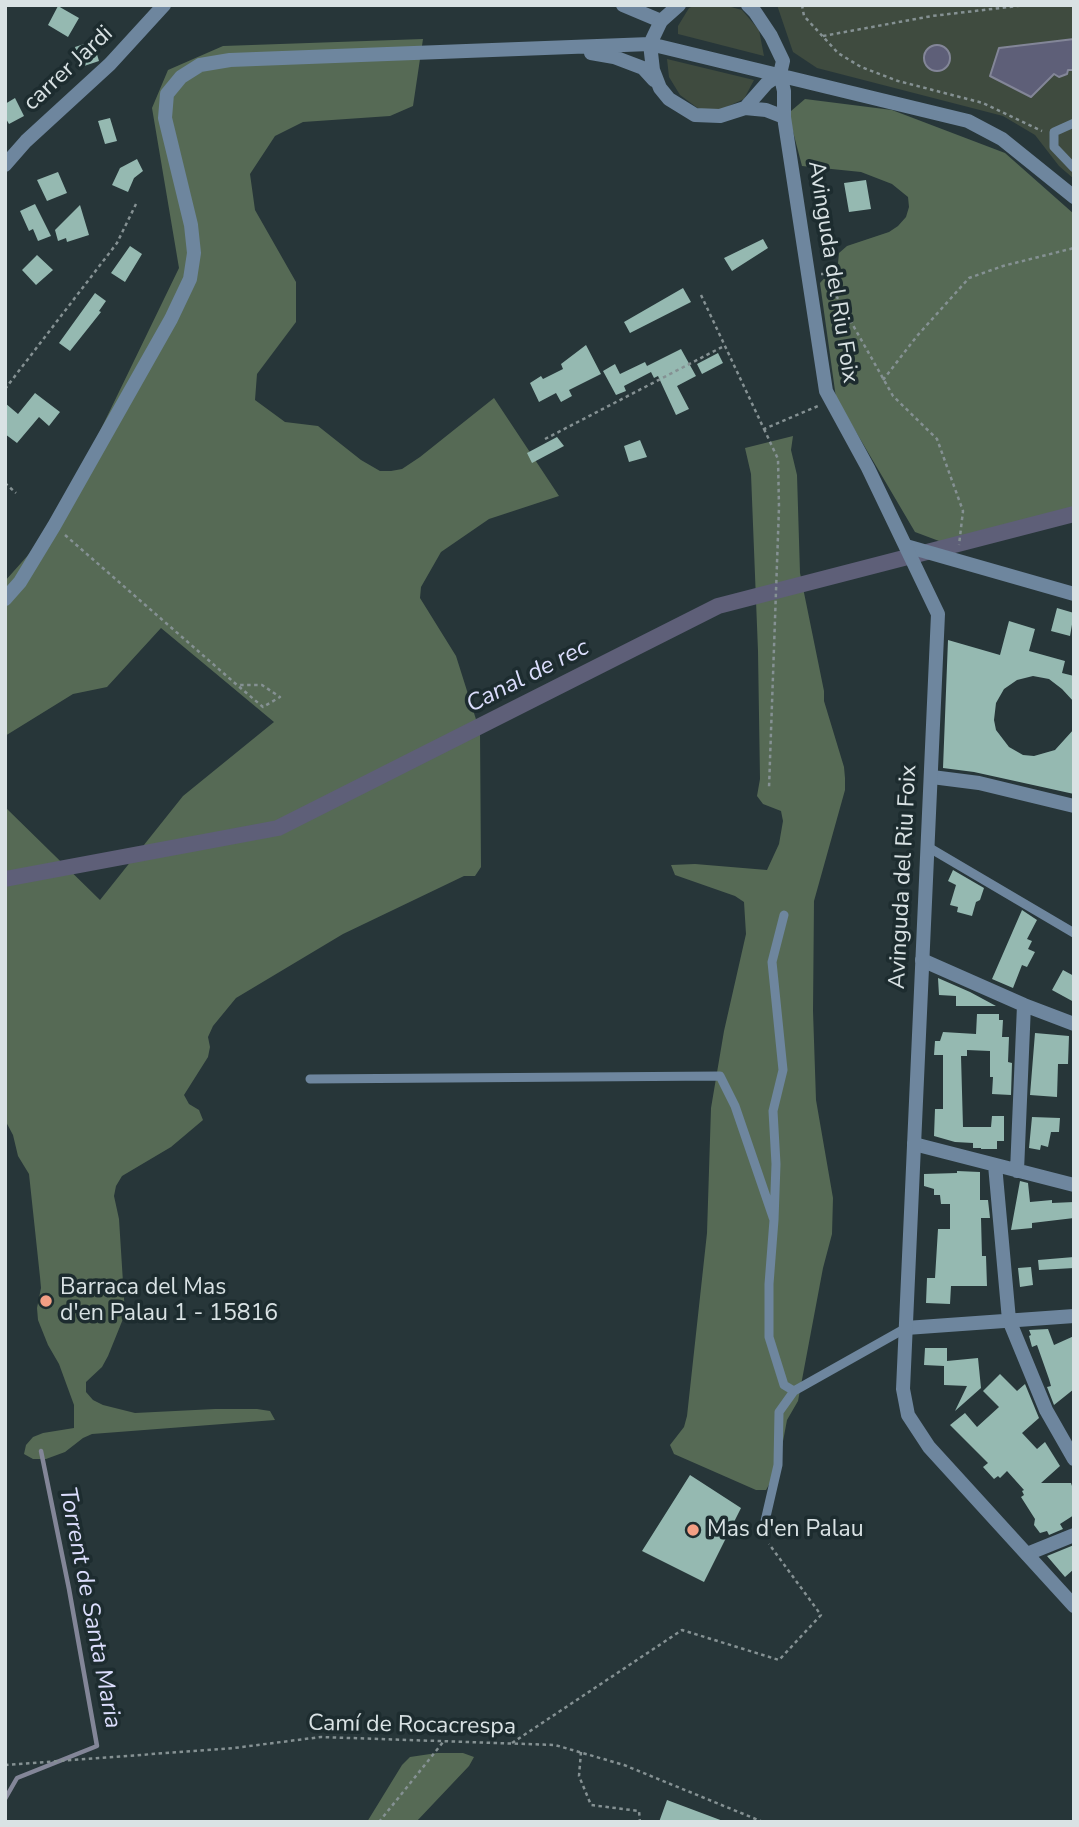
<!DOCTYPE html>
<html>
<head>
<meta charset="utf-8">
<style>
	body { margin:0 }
	#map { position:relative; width:1079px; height:1827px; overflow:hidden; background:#273639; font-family:"Nunito Sans",sans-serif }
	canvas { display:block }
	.frame { position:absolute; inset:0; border:7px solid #d9e2e4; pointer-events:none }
</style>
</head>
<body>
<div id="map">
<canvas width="1079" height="1827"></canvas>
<div class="frame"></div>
</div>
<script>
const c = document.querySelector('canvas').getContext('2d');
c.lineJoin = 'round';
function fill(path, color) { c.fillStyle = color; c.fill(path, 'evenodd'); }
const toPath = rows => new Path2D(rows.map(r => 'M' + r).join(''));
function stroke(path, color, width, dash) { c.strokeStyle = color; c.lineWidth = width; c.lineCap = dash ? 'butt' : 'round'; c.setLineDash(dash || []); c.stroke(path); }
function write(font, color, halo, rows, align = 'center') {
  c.font = font + ' "Nunito Sans",sans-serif'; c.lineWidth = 7; c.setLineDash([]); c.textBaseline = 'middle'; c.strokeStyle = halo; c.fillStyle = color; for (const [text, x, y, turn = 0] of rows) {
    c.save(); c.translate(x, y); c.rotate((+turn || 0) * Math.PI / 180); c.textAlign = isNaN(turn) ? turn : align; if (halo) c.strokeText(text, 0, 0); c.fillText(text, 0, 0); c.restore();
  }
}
const green = toPath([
	[696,5,724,5,742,10,759,30,764,56,678,34,678,26,689,8],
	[777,5,1074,5,1074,179,1059,166,1035,135,1003,116,817,68,793,52],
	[667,59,754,80,744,99,722,109,699,109,680,95,669,77]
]);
const forest = toPath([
	[423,39,413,106,390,116,303,122,275,136,250,174,255,210,296,282,296,322,257,374,255,400,285,422,318,426,361,460,380,471,391,471,402,469,420,457,494,398,559,496,489,519,441,552,421,587,420,598,456,656,480,732,481,867,475,876,464,876,343,934,236,998,213,1026,208,1037,210,1047,208,1057,184,1095,189,1104,199,1110,203,1120,171,1147,122,1176,116,1186,114,1196,119,1219,125,1314,108,1356,102,1367,86,1382,86,1392,93,1400,103,1405,135,1413,215,1409,257,1409,270,1411,275,1420,92,1434,83,1438,65,1452,46,1459,33,1459,24,1454,26,1445,33,1437,43,1433,74,1428,74,1405,59,1364,48,1345,38,1320,37,1308,41,1288,40,1277,29,1174,18,1156,13,1135,5,1120,5,807,100,900,183,796,274,722,161,628,107,687,73,694,5,736,5,581,54,526,179,268,152,108,168,70,223,46],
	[805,99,892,110,1005,153,1074,214,1074,517,963,550,915,532,836,398,820,283,838,263,839,253,847,246,889,232,898,226,906,217,909,207,908,197,892,184,861,172,802,166,791,124,791,111],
	[793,436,791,450,797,475,800,573,824,691,824,701,844,767,845,778,845,790,814,901,813,1011,816,1100,833,1198,832,1234,823,1268,798,1401,787,1420,781,1452,771,1481,766,1490,756,1490,674,1454,670,1445,684,1427,687,1416,707,1233,711,1108,724,1031,746,934,744,902,735,896,675,875,671,865,695,864,767,870,779,844,783,821,781,811,763,804,757,796,760,779,758,651,751,474,745,448],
	[437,1753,463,1753,474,1757,469,1766,416,1822,367,1822,402,1765,410,1757]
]);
const water = toPath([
	[1074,39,1074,70,1068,70,1067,74,1059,77,1054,74,1031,97,990,76,999,48,1074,39],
	'924 58a13 13 0 1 1 26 0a13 13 0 1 1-26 0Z'
]);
const stream = toPath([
	[5,1799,17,1778,97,1746,69,1589,41,1451]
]);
const canal = toPath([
	[5,879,278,828,718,606,1074,514]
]);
const building = toPath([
	[58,6,79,18,68,37,48,25],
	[93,41,99,61,81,67,75,47],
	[15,98,24,116,9,124,5,117,5,104],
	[110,118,117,141,105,144,98,121],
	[137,159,143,171,134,178,128,192,112,185,120,168],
	[58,172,67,193,47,201,37,180],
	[866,180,871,209,849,212,844,183],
	[35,204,51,236,38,241,33,229,29,231,20,211],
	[80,205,89,235,67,242,66,238,58,241,55,230],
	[763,239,768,248,732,271,724,258],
	[130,246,142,254,125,282,111,273],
	[37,255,53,270,36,285,22,270],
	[683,288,691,302,630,333,624,322],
	[95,293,106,301,99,311,101,312,70,351,59,343],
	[586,345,601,374,569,390,572,396,561,402,556,393,539,402,530,383,541,376,543,379,563,369,561,364],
	[681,349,696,376,677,386,689,409,676,415,658,376,654,378,651,372,624,386,626,391,616,395,603,371,615,364,620,374,645,362,650,372,647,366],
	[718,353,723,363,702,374,697,364],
	[35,393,60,412,49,426,39,417,17,443,5,434,5,403,18,414],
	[557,437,564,446,532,463,527,453],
	[640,440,647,457,629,462,624,446],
	[1057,608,1074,613,1070,636,1051,631],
	[1009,621,1035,629,1029,651,1065,661,1062,673,1074,676,1074,702,1062,689,1049,679,1033,676,1017,680,1004,689,996,703,994,720,996,730,1009,747,1023,755,1034,756,1055,750,1074,729,1074,794,974,772,943,768,948,640,1000,655],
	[953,870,984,888,980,900,976,902,972,916,957,912,958,907,950,905,956,885,948,881],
	[1022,910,1037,920,1027,939,1032,941,1028,949,1035,952,1027,967,1022,965,1013,988,992,979],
	[1063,970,1074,976,1074,1002,1052,990],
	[938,978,970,992,996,1006,956,1006,956,996,939,995],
	[977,1014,999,1014,999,1020,1003,1020,1002,1037,1009,1037,1008,1062,1012,1063,1011,1095,992,1094,993,1077,990,1077,990,1051,967,1050,967,1056,961,1056,963,1127,991,1127,992,1116,1004,1116,1004,1141,997,1141,997,1149,981,1149,981,1148,973,1148,973,1143,955,1142,934,1136,935,1109,943,1109,943,1055,934,1055,935,1041,940,1041,943,1032,976,1034],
	[1035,1033,1069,1036,1068,1064,1058,1064,1057,1097,1030,1095],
	[1032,1117,1060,1118,1059,1132,1051,1132,1048,1147,1041,1145,1040,1150,1029,1148],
	[957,1171,980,1172,980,1200,988,1200,990,1218,981,1218,982,1256,986,1256,987,1286,951,1286,950,1304,926,1303,927,1278,935,1278,938,1229,950,1229,950,1204,941,1204,940,1195,934,1195,934,1189,924,1186,924,1174,957,1173],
	[1020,1181,1028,1183,1030,1202,1052,1200,1052,1203,1074,1202,1074,1218,1032,1223,1032,1228,1011,1230],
	[1074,1257,1074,1268,1039,1270,1038,1260],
	[1031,1267,1033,1285,1020,1287,1018,1268],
	[1048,1329,1054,1345,1074,1336,1074,1389,1054,1405,1047,1387,1051,1386,1049,1379,1037,1345,1032,1347,1029,1336,1031,1335,1029,1330],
	[925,1348,947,1348,947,1361,978,1358,981,1388,955,1411,967,1386,944,1385,944,1366,924,1365],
	[1000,1374,1017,1391,1025,1384,1039,1418,1022,1433,1037,1449,1045,1442,1060,1466,1041,1483,1071,1483,1074,1492,1074,1515,1060,1524,1063,1529,1049,1535,1047,1531,1040,1533,1034,1525,1035,1519,1021,1497,1024,1495,1022,1491,1024,1490,1007,1471,1000,1478,998,1476,994,1479,983,1467,988,1463,950,1425,965,1413,977,1427,999,1407,983,1391],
	[690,1475,741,1508,704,1582,642,1551],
	[1074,1545,1074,1569,1065,1577,1047,1556],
	[667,1800,723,1821,723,1822,659,1822]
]);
const path = toPath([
	[802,5,804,16,838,53,861,67,898,81,983,103,1042,131],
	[823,36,932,16,1026,5],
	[821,274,824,274,893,396,937,439,963,511,959,545],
	[701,295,764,429,818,406],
	[883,380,917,336,969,278,1003,266,1074,248],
	[5,389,117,243,136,204],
	[764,429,778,459,779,507,769,788],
	[545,439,724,346],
	[5,483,16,493],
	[65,535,229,678,237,685,263,707,280,697,262,685,237,685],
	[512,1743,682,1630,779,1660,821,1615,769,1544],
	[581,1752,579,1776,591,1805,639,1811,640,1822],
	[5,1765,234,1748,321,1737,555,1745,624,1765,763,1822],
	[379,1822,444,1741]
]);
const service = toPath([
	[1074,123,1054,132,1054,147,1074,168],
	[928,847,1074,933],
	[784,915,772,962,783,1070,773,1111,776,1164,774,1220,769,1284,769,1337,784,1385,794,1391],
	[310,1079,720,1076,735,1106,774,1220],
	[762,1534,778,1465,779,1412,794,1391,906,1328]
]);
const minor = toPath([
	[623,5,661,21],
	[5,165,26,141,110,64,164,5],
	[906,546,1074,594],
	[932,777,979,783,1074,806],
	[922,960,1024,1005,1074,1024],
	[914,1144,1074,1185],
	[995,1165,1009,1320,1046,1410,1074,1459],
	[1017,1171,1024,1005],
	[906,1328,1074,1316],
	[1027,1554,1074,1535]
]);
const tertiary = toPath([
	[679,5,661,21,650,44,653,70,660,88,669,99,695,115,720,116,745,108,766,110,784,117],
	[748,5,755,12,771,36,783,61,780,74,784,91,784,117,826,391,868,468,938,614,903,1389,908,1415,929,1447,1074,1606],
	[591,53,614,57,643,68,654,80],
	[745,108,767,83,780,74],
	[5,599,20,582,54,526,171,319,190,279,194,253,191,225,165,118,167,94,181,77,200,65,230,60,650,44,968,121,1002,139,1074,197]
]);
const markers = [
	[46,1301,7,"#f39f84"],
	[693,1530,7,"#f39f84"]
];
const streetNames = [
	["carrer Jardi",69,69,-43],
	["Avinguda del Riu Foix",832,272,81],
	["Avinguda del Riu Foix",904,877,-87],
	["Camí de Rocacrespa",412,1726,1]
];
const poiNames = [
	["Barraca del Mas",60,1288],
	["d'en Palau 1 - 15816",60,1314],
	["Mas d'en Palau",707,1530]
];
const waterNames = [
	["Canal de rec",528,677,-27],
	["Torrent de Santa Maria",89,1608,79]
];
fill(green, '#3f4b3f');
fill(forest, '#566a55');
fill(water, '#5e5f78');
stroke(water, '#838698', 2);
stroke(stream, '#838698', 4.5);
stroke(canal, '#5e5f78', 16);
fill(building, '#95b9b1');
stroke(path, '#859193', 2.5, [3.5, 3.5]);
stroke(service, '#6e869e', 9);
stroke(minor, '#6e869e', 14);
stroke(tertiary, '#6e869e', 14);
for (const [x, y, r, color] of markers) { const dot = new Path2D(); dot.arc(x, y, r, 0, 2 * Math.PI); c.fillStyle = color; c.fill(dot); stroke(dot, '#1d2c2f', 2.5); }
write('23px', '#d9e2e4', '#1d2c2f', streetNames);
write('23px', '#d9e2e4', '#1d2c2f', poiNames, 'left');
write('italic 24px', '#dbddfc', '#1d2c2f', waterNames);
</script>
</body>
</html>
